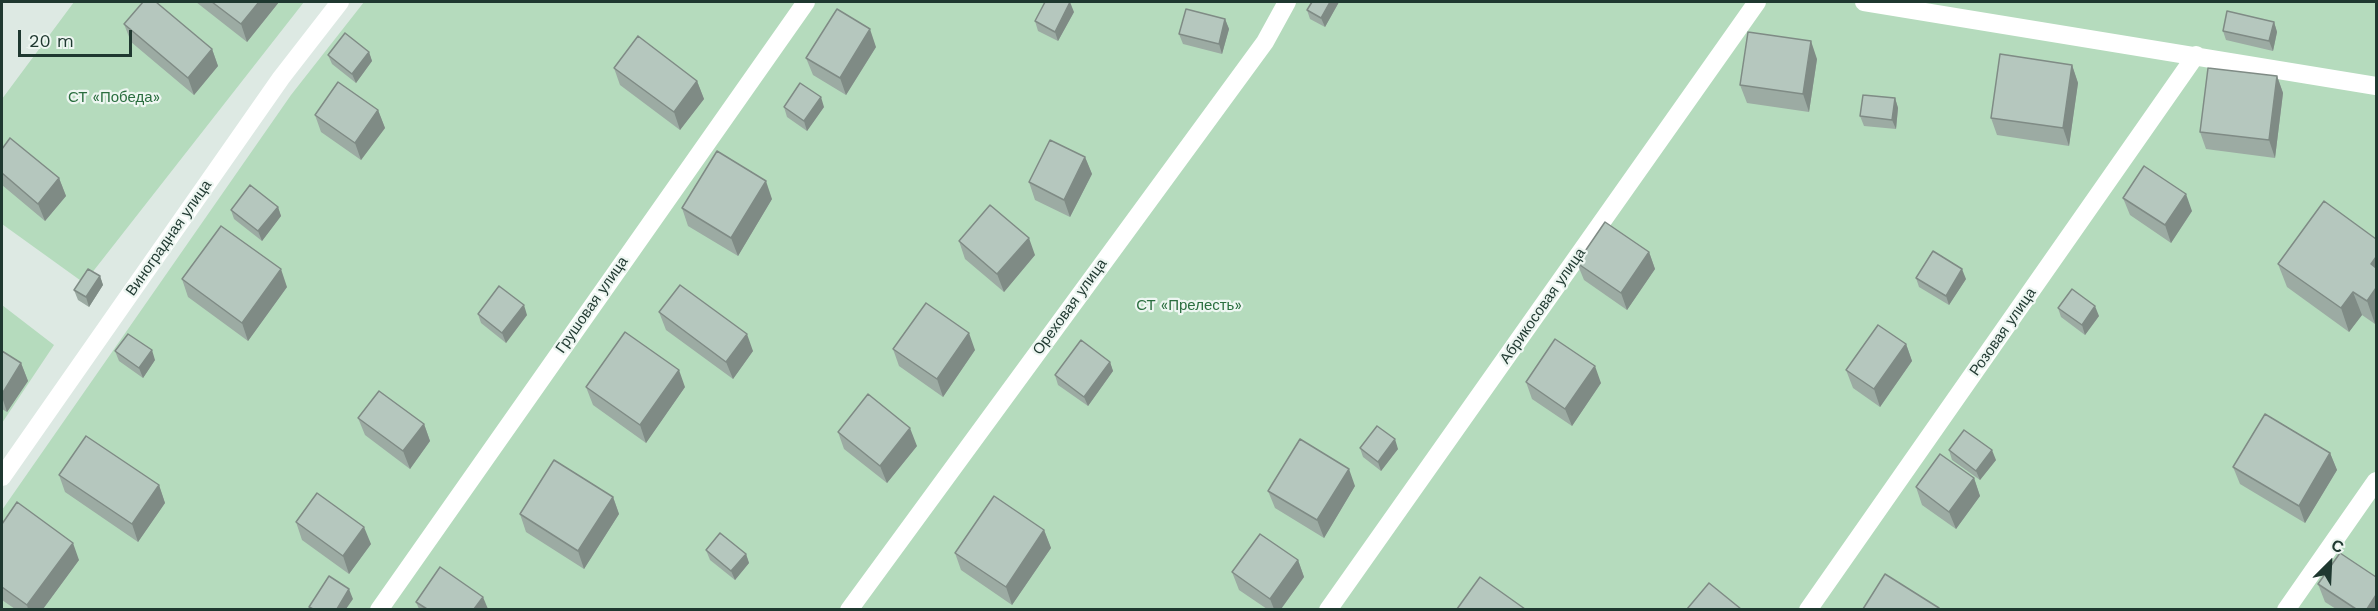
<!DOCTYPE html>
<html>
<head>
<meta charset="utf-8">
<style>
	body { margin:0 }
	#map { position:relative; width:2378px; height:611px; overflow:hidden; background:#dde9e3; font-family:"Work Sans",sans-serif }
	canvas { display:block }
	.frame { position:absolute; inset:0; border:3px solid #1f3830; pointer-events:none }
	.north { position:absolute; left:2300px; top:533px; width:60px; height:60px; -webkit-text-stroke:4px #edf6f1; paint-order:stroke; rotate:24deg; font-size:16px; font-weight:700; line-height:24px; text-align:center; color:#1f3830 }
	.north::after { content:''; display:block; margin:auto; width:21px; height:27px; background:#1f3830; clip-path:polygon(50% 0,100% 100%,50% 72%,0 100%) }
	.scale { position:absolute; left:18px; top:30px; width:114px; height:27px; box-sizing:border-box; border:3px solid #1f3830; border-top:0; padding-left:8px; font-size:18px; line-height:21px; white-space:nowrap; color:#1f3830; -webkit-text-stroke:4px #edf6f1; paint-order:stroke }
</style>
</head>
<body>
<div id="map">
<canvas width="2378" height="611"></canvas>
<div class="frame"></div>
<div class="north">С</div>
<div class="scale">20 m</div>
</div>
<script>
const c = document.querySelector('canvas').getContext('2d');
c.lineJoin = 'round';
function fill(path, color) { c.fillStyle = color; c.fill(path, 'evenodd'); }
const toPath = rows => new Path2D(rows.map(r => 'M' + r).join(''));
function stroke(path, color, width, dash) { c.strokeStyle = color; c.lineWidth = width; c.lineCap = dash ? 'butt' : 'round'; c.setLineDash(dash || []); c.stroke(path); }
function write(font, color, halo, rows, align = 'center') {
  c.font = font + ' "Work Sans",sans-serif'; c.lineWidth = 4.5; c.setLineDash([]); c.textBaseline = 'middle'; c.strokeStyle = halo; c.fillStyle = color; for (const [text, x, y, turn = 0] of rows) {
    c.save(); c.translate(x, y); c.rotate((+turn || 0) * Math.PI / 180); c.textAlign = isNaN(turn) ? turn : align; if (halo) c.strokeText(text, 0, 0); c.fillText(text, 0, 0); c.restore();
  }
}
const green = toPath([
	[74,2,304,2,84,283,2,224,2,99],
	[364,2,2376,2,2376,609,2,610,2,510,291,95],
	[2,305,54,345,2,423]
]);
const minor = toPath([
	[1864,2,2376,86],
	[2,477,281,78,340,2],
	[379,610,806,2],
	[849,610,1265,42,1287,2],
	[1328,610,1757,2],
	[1808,610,2196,55],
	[2286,610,2376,481]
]);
const wall = toPath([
	[196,2,279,2,247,42],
	[1339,2,1325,27,1310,19,1307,10],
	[1074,12,1058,41,1038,31,1035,21],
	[1225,19,1229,29,1222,54,1183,44,1179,34],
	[2274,22,2277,32,2273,51,2226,40,2223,31],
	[124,24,212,49,218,66,194,95,131,42],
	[876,47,846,95,813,75,806,58],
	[369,52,372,61,356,83,332,64,328,55],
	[1817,59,1809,112,1747,103,1740,85],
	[2072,65,2078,83,2069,146,1997,135,1991,118],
	[614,68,697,81,704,99,680,130,620,85],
	[2277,76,2283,93,2275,158,2206,149,2200,132],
	[1895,98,1898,108,1896,129,1864,126,1860,116],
	[784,107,824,107,807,131,787,117],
	[378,110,385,128,361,160,321,132,315,115],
	[2,149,59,178,66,196,45,221,2,185],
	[1085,157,1092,174,1070,217,1035,200,1029,182],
	[2123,198,2192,211,2171,243,2130,215],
	[772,199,738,256,688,226,682,208],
	[278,207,281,216,262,241,234,219,231,210],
	[2376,239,2375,324,2362,315,2349,332,2287,287,2278,264],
	[959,241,1035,255,1004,292,965,259],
	[1649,252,1655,269,1627,310,1584,280,1577,263],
	[100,276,103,285,89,307,78,300,74,290],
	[1916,278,1966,279,1949,305,1919,287],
	[182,279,287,287,248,341,188,297],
	[2058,308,2099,316,2085,335,2061,317],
	[659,312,753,351,733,379,666,330],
	[478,314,527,315,506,343,481,323],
	[1906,344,1912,361,1880,407,1853,388,1846,370],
	[893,349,975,350,943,397,899,366],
	[2,351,21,363,28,381,7,412,2,409],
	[115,351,155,360,143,378,119,361],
	[1110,362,1113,371,1088,406,1058,385,1055,375],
	[1526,382,1601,383,1572,426,1532,399],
	[586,387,685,387,646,443,593,405],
	[358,418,424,424,430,441,410,469,365,435],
	[838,432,917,446,887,483,844,449],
	[1360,448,1398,449,1381,471,1363,457],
	[1949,450,1996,460,1980,480,1952,460],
	[2330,453,2337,470,2305,523,2240,484,2233,467],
	[59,475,159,485,165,503,138,542,65,492],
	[1974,478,1980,496,1956,529,1922,505,1916,487],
	[1355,486,1324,538,1275,508,1268,491],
	[613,497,619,514,584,569,526,532,520,514],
	[296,522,371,544,349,574,302,540],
	[2,524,79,560,43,609,15,609,2,600],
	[1044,530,1051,548,1012,605,961,570,955,553],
	[706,550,746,554,749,563,735,580,710,560],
	[1298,560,1304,577,1281,609,1267,609,1239,590,1232,572],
	[2318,584,2376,609,2336,609,2325,602],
	[416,602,488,609,419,609]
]);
const shadedWall = toPath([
	[259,2,279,2,247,42,241,24],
	[1070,2,1074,12,1058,41,1055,32],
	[1330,2,1339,2,1325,27,1321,18],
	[1225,19,1229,29,1222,54,1219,44],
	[2274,22,2277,32,2273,51,2269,41],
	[870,29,876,47,846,95,840,78],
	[1811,41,1817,59,1809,112,1803,94],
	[212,49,218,66,194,95,188,78],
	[369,52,372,61,356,83,352,74],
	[2072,65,2078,83,2069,146,2063,128],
	[2277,76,2283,93,2275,158,2269,140],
	[697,81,704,99,680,130,674,112],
	[821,97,824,107,807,131,804,121],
	[1895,98,1898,108,1896,129,1892,120],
	[378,110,385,128,361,160,355,143],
	[1085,157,1092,174,1070,217,1064,200],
	[59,178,66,196,45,221,38,204],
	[766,181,772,199,738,256,731,238],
	[2186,194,2192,211,2171,243,2165,225],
	[278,207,281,216,262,241,258,231],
	[1029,238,1035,255,1004,292,997,274],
	[1649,252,1655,269,1627,310,1621,293],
	[2376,257,2376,278,2371,264],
	[281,269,287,287,248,341,242,323],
	[1962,269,1966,279,1949,305,1946,296],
	[100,276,103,285,89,307,86,297],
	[2376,288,2376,323,2375,324,2367,301],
	[2353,292,2362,315,2349,332,2341,308],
	[524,305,527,315,506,343,502,333],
	[2095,306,2099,316,2085,335,2082,325],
	[969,333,975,350,943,397,937,379],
	[747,334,753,351,733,379,726,362],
	[1906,344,1912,361,1880,407,1874,389],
	[152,350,155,360,143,378,139,368],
	[1110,362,1113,371,1088,406,1084,397],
	[21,363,28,381,7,412,2,397,2,394],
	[1595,366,1601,383,1572,426,1565,409],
	[679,370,685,387,646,443,640,425],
	[424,424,430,441,410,469,403,451],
	[910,428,917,446,887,483,880,466],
	[1395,439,1398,449,1381,471,1378,462],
	[1992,450,1996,460,1980,480,1976,471],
	[2330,453,2337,470,2305,523,2299,506],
	[1349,469,1355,486,1324,538,1317,520],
	[1974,478,1980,496,1956,529,1949,512],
	[159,485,165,503,138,542,132,524],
	[613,497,619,514,584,569,578,551],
	[364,527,371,544,349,574,343,556],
	[1044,530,1051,548,1012,605,1006,587],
	[73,543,79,560,43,609,28,609,27,605],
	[746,554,749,563,735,580,731,571],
	[1298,560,1304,577,1281,609,1274,609,1270,599],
	[349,589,353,599,346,609,337,609],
	[2376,595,2376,609,2367,609],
	[483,597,488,609,474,609]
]);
const building = toPath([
	[143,2,156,2,212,49,188,78,124,24,143,2],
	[212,2,259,2,241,24,212,2],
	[1045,2,1070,2,1055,32,1035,21,1045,2],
	[1312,2,1330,2,1321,18,1307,10,1312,2],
	[837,9,870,29,840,78,806,58,837,9],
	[1186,9,1225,19,1219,44,1179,34,1186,9],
	[2227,11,2274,22,2269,41,2223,31,2227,11],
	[1748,32,1811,41,1803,94,1740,85,1748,32],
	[345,33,369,52,352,74,328,55,345,33],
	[638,36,697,81,674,112,614,68,638,36],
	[2000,54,2072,65,2063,128,1991,118,2000,54],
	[2208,68,2277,76,2269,140,2200,132,2208,68],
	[338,82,378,110,355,143,315,115,338,82],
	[800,83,821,97,804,121,784,107,800,83],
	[1863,95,1895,98,1892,120,1860,116,1863,95],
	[10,138,59,178,38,204,2,173,2,149,10,138],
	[1050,140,1085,157,1064,200,1029,182,1050,140],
	[717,151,766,181,731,238,682,208,717,151],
	[2144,166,2186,194,2165,225,2123,198,2144,166],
	[250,185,278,207,258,231,231,210,250,185],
	[2324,201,2376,239,2376,257,2371,264,2376,268,2376,288,2367,301,2353,292,2341,308,2278,264,2324,201],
	[990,205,1029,238,997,274,959,241,990,205],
	[1605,222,1649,252,1621,293,1577,263,1605,222],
	[221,226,281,269,242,323,182,279,221,226],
	[1933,251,1962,269,1946,296,1916,278,1933,251],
	[88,269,100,276,86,297,74,290,88,269],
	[680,285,747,334,726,362,659,312,680,285],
	[499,286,524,305,502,333,478,314,499,286],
	[2072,289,2095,306,2082,325,2058,308,2072,289],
	[926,303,969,333,937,379,893,349,926,303],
	[1878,325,1906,344,1874,389,1846,370,1878,325],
	[625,332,679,370,640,425,586,387,625,332],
	[128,334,152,350,139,368,115,351,128,334],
	[1555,339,1595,366,1565,409,1526,382,1555,339],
	[1081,340,1110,362,1084,397,1055,375,1081,340],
	[2,351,21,363,2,394,2,351],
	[379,391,424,424,403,451,358,418,379,391],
	[868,394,910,428,880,466,838,432,868,394],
	[2265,414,2330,453,2299,506,2233,467,2265,414],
	[1377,426,1395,439,1378,462,1360,448,1377,426],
	[1964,430,1992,450,1976,471,1949,450,1964,430],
	[86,436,159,485,132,524,59,475,86,436],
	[1300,439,1349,469,1317,520,1268,491,1300,439],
	[1940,454,1974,478,1949,512,1916,487,1940,454],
	[554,460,613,497,578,551,520,514,554,460],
	[317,493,364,527,343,556,296,522,317,493],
	[994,496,1044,530,1006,587,955,553,994,496],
	[17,502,73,543,27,605,2,587,2,524,17,502],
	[720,533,746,554,731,571,706,550,720,533],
	[1260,534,1298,560,1270,599,1232,572,1260,534],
	[2340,553,2376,577,2376,595,2367,609,2356,609,2318,584,2340,553],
	[440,567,483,597,474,609,427,609,416,602,440,567],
	[1885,574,1939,608,1937,609,1863,609,1885,574],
	[329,576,349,589,337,609,313,609,309,607,329,576],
	[1480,577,1525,609,1457,609,1480,577],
	[1709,583,1741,609,1687,609,1709,583]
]);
const parkNames = [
	["СТ «Победа»",114,98],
	["СТ «Прелесть»",1189,306]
];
const streetNames = [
	["Виноградная улица",169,238,-55],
	["Грушовая улица",592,305,-55],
	["Абрикосовая улица",1543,306,-55],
	["Ореховая улица",1070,307,-54],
	["Розовая улица",2003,332,-55]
];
fill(green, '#b5dbbd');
stroke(minor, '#fff', 18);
fill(wall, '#9caba3');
fill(shadedWall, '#7f8b85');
fill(building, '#b5c7be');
stroke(building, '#7f8b85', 1.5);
write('15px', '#2a6e3f', '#edf6f1', parkNames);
write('15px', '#1f3830', '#edf6f1', streetNames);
</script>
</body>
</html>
